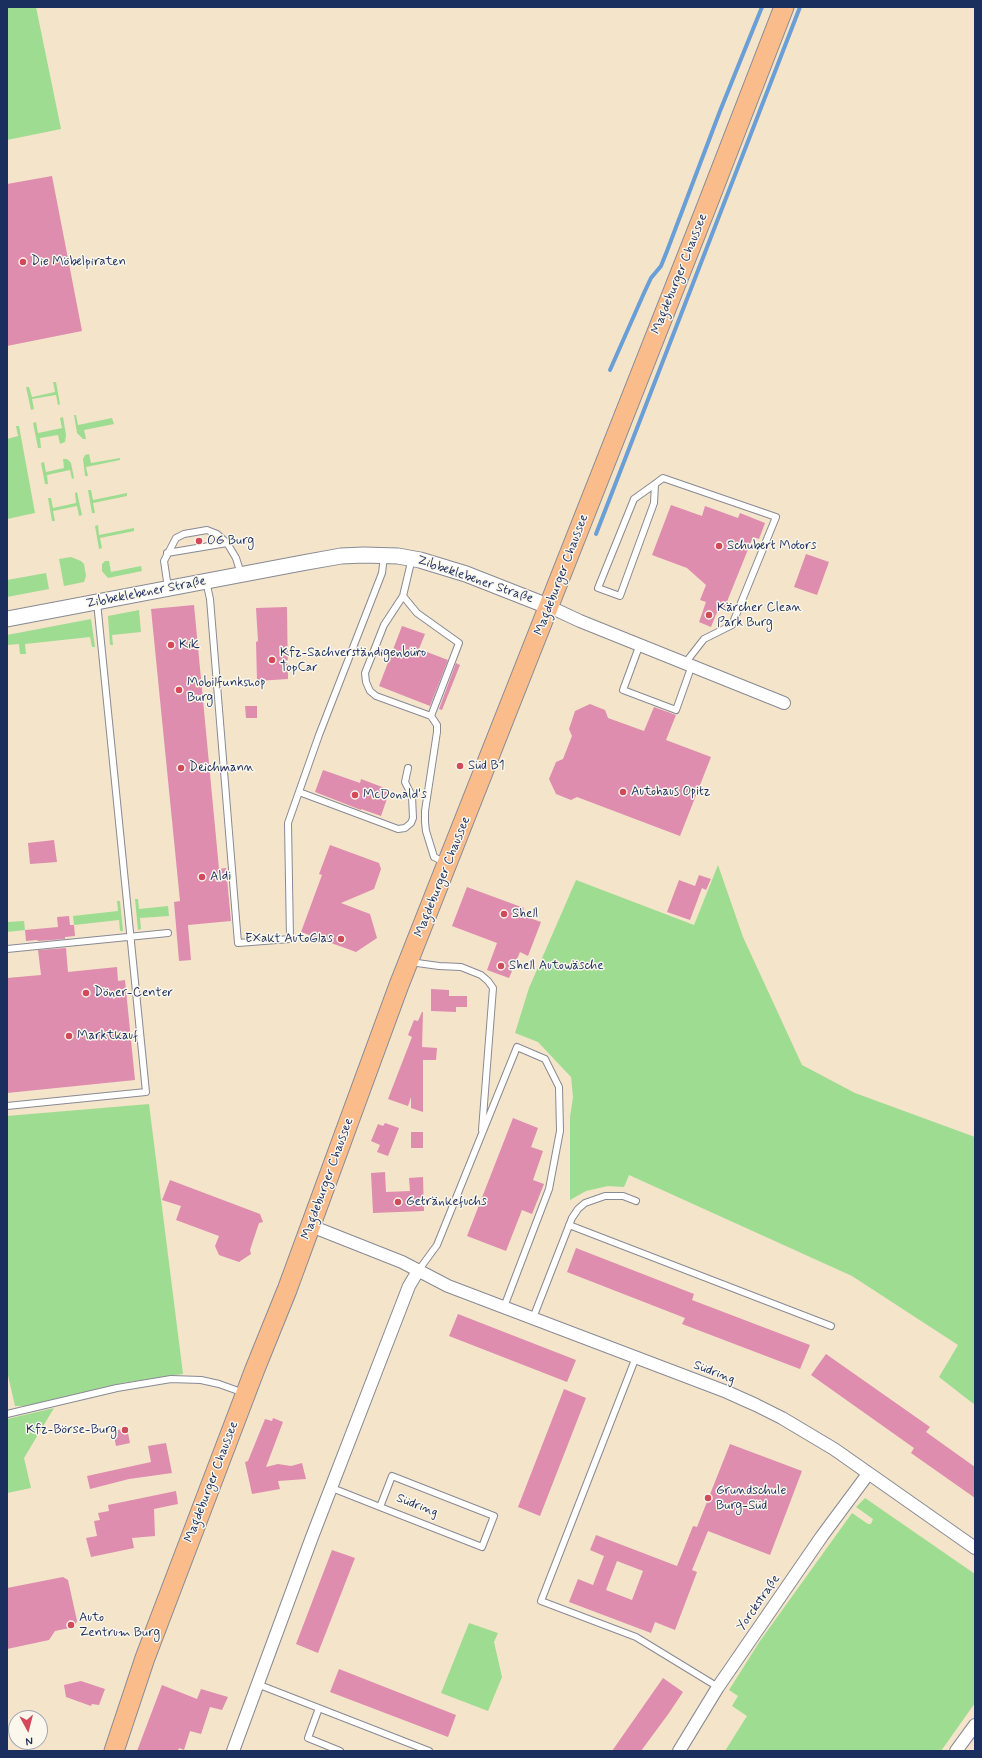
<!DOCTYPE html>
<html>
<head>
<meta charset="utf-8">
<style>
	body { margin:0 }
	#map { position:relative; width:982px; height:1758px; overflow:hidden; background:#f4e4ca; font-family:Mynerve,sans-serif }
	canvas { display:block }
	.frame { position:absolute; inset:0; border:8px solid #1b2f5e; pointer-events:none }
	.north { position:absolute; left:8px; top:1710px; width:40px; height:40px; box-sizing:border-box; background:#fbf7ec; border:1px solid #a1a7b3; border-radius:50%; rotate:173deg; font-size:11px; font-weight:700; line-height:16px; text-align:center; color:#1b2f5e }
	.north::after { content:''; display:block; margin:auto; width:14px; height:18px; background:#d1495b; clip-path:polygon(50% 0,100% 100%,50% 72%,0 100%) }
</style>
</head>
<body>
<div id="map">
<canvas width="982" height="1758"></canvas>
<div class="frame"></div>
<div class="north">N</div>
</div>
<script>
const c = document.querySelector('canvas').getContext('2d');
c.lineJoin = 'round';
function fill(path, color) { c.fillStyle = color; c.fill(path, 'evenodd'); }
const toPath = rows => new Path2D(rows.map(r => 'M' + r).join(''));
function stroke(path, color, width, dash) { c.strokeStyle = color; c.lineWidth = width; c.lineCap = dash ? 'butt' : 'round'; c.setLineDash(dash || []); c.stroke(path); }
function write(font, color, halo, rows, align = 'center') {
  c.font = font + ' Mynerve,sans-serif'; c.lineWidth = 3; c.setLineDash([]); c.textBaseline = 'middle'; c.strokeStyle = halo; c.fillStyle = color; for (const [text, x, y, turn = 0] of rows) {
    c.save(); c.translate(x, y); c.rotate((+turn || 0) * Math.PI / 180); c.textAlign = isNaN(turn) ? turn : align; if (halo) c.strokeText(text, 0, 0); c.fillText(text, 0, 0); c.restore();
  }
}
const green = toPath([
	[7,7,36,7,61,129,7,140],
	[53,382,56,382,60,404,58,405,56,395,32,399,34,409,31,410,26,387,29,387,32,397,55,392],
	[74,415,76,415,78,425,112,418,114,424,84,430,86,439,83,439,77,433],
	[63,417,66,435,65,442,60,444,58,435,40,438,41,448,38,448,33,423,36,422,38,433,62,428,60,418],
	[16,426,19,426,35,513,7,519,7,439,18,436],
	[89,454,91,463,120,458,120,460,86,467,88,476,85,476,83,459,85,455],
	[63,459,67,459,71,463,74,478,72,479,70,470,47,475,48,484,45,484,41,463,44,462,46,472,64,468],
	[88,490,91,490,93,500,127,493,127,496,93,503,95,513,92,513],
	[77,492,82,515,79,516,77,506,53,511,55,521,52,521,48,498,51,498,53,508,76,503,75,493],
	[98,525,99,535,134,528,134,531,100,538,102,548,99,549,95,526],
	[71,557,81,561,84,564,86,576,84,582,64,586,59,559],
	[105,561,109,561,111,572,141,566,142,571,108,578,102,571,102,564],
	[46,573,49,589,7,597,7,580],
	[139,610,141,632,112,635,113,645,110,645,108,616],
	[91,619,95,647,92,647,90,637,25,644,26,654,20,654,19,644,7,645,7,635],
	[718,865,743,937,802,1065,855,1093,975,1137,975,1405,939,1377,958,1345,852,1276,629,1175,624,1187,608,1186,586,1191,570,1200,570,1117,573,1097,571,1077,538,1042,515,1033,529,988,576,880,694,925],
	[135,899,138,899,139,909,168,906,169,916,140,918,141,929,138,930],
	[117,901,120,901,123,931,120,931,119,920,74,925,73,916,118,911],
	[24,921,25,930,7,932,7,922],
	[149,1104,183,1374,122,1383,25,1406,15,1406,7,1371,7,1116],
	[54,1408,24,1458,31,1488,7,1493,7,1419],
	[865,1498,975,1574,975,1703,941,1751,725,1751,747,1716,732,1706,738,1696,729,1690,760,1641,852,1513,868,1524,871,1524,873,1519,856,1507],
	[469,1623,498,1633,494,1642,502,1677,488,1711,441,1693]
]);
const stream = toPath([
	[610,370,644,293,651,278,661,266,667,251,720,111,762,7],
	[596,534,800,7]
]);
const building = toPath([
	[52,176,82,331,7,346,7,184],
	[671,505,702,516,705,506,738,518,740,513,765,523,759,539,753,537,724,609,719,607,711,627,699,622,706,602,700,600,706,585,687,568,652,555],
	[806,554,829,562,817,595,794,587],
	[194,605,219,869,226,868,231,921,188,925,191,960,179,961,174,902,180,901,151,609],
	[287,607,288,679,257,681,256,642,258,641,256,608],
	[402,626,425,634,419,649,448,660,430,706,379,686],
	[456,663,460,665,442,710,439,709],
	[590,704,605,710,608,718,644,731,654,707,676,715,666,740,711,757,680,836,577,797,571,800,556,794,549,779,556,762,563,759,572,736,569,729,575,711],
	[245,706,257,706,257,718,246,718],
	[323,770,360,783,361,779,390,790,381,816,361,809,361,810,315,792],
	[54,840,57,862,30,864,28,843],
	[330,845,379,863,381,869,374,889,341,903,370,914,377,938,356,952,301,932,322,875,319,874],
	[699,875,711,879,706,890,702,888,690,920,667,912,679,880,695,886],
	[467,887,524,908,521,915,541,922,528,956,520,952,509,978,487,970,497,943,452,926],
	[69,916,70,925,74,925,75,936,65,937,65,939,38,941,37,940,26,941,25,930,58,927,57,917],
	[66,948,68,972,117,967,118,981,125,980,135,1080,7,1093,7,978,41,975,38,950],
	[431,989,449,990,449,996,467,996,467,1007,456,1007,456,1012,431,1011],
	[422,1012,423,1012,422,1047,437,1048,436,1060,423,1060,423,1112,411,1108,411,1097,408,1106,388,1099,412,1037,408,1035,414,1020,418,1021],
	[513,1118,538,1128,531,1147,543,1151,533,1180,544,1184,532,1214,522,1210,506,1251,467,1236],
	[385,1123,399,1128,388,1156,377,1152,380,1145,371,1141,378,1124,383,1126],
	[411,1132,423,1132,423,1148,411,1148],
	[385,1172,386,1192,410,1191,409,1178,423,1177,424,1211,373,1213,371,1173],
	[170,1180,260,1214,263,1222,259,1223,250,1250,251,1254,239,1262,219,1255,215,1246,219,1236,176,1220,181,1206,162,1200],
	[576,1248,694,1294,692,1300,810,1345,800,1369,682,1324,685,1318,567,1272],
	[458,1314,576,1360,567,1382,449,1336],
	[826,1354,930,1427,926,1432,975,1467,975,1498,911,1453,914,1448,811,1375],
	[564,1389,586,1398,540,1516,518,1507],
	[273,1418,283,1422,266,1467,278,1464,291,1466,302,1463,306,1479,278,1481,280,1489,252,1494,245,1462,248,1461,265,1419,272,1421],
	[127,1428,130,1443,116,1446,113,1431],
	[166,1443,172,1473,129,1479,90,1489,87,1476,151,1462,148,1446],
	[730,1444,802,1471,770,1555,708,1531,692,1570,697,1572,675,1630,655,1622,651,1633,569,1602,578,1579,593,1585,604,1556,590,1550,596,1535,677,1566,693,1526,697,1527],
	[617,1561,643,1571,632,1600,606,1590],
	[176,1491,178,1504,154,1509,155,1536,132,1538,134,1548,91,1557,86,1538,97,1536,94,1521,100,1520,98,1513,109,1511,108,1505],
	[332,1550,355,1558,318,1653,296,1644],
	[63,1577,68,1580,77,1621,74,1627,55,1631,49,1640,7,1649,7,1588],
	[339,1669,456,1715,448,1737,330,1692],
	[663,1678,683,1692,669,1713,641,1751,612,1751],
	[81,1681,105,1689,99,1705,92,1704,91,1706,66,1697,64,1685],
	[162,1685,197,1699,201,1689,228,1697,222,1710,210,1707,201,1734,190,1731,184,1750,179,1748,178,1751,137,1751]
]);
const service = toPath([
	[655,484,654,503,620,596,598,588,634,499,655,484,663,478,776,517,732,625,704,639,686,662],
	[167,553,227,543],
	[412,558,403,596,417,613,459,643,431,716],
	[206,581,210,599,238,943,290,939,288,823,319,735,382,573,384,556],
	[168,588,164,561,176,538,184,534,207,530,217,534,227,543,236,558,241,574],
	[403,596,384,625,365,673,366,682,370,691,376,696,431,716,437,725,437,732,425,811,425,822,426,831,434,857,444,862],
	[640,644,623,690,676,710,692,665],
	[299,792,398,829,405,828,411,823,413,818,412,796,405,782,408,768],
	[7,949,168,933],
	[410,962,439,966,461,967,481,975,488,981,493,988,482,1130],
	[7,1106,146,1092,97,602],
	[569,1225,831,1326],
	[418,1271,437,1245,517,1047,545,1059,559,1087,560,1131,549,1189,504,1307],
	[533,1318,572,1218,578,1209,585,1203,605,1196,623,1196,636,1201],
	[636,1357,541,1601,636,1637,718,1687],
	[7,1414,117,1388,171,1379,201,1380,219,1384,244,1393],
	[332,1488,380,1507,482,1547,494,1516,392,1476,380,1507],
	[257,1684,429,1751],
	[319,1708,308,1738,340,1751]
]);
const minor = toPath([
	[550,607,580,621,784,703],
	[311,1226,402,1262,448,1286,727,1392,756,1405,782,1418,834,1449,975,1548],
	[233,1751,312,1537,409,1286,418,1271],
	[679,1751,718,1687,822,1536,868,1474],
	[956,1751,975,1725]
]);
const tertiary = toPath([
	[7,619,302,563,341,556,364,555,398,556,420,560,466,574,550,607]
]);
const primary = toPath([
	[114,1751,145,1658,255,1369,287,1290,399,985,706,208,784,7]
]);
const markers = [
	[23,262,4,"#d1495b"],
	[199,541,4,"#d1495b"],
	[719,546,4,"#d1495b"],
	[709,615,4,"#d1495b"],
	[171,645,4,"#d1495b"],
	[272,660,4,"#d1495b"],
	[179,690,4,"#d1495b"],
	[460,766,4,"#d1495b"],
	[181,768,4,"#d1495b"],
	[623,792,4,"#d1495b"],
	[355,795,4,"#d1495b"],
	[202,877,4,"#d1495b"],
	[504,914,4,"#d1495b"],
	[341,939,4,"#d1495b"],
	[501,966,4,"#d1495b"],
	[86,993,4,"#d1495b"],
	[69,1036,4,"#d1495b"],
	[398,1202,4,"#d1495b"],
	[125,1430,4,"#d1495b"],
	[708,1498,4,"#d1495b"],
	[71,1625,4,"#d1495b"]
];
const poiNames = [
	["Die Möbelpiraten",31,262],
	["OG Burg",207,541],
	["Schubert Motors",727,546],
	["Kärcher Clean",717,608],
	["Park Burg",717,623],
	["KiK",179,645],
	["Kfz-Sachverständigenbüro",280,653],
	["TopCar",280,668],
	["Mobilfunkshop",187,683],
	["Burg",187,698],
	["Süd B1",468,766],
	["Deichmann",189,768],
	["Autohaus Opitz",631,792],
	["McDonald's",363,795],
	["Aldi",210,877],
	["Shell",512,914],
	["EXakt AutoGlas",333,939,"right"],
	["Shell Autowäsche",509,966],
	["Döner-Center",94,993],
	["Marktkauf",77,1036],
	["Getränkefuchs",406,1202],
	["Kfz-Börse-Burg",117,1430,"right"],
	["Grundschule",716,1491],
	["Burg-Süd",716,1506],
	["Auto",79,1618],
	["Zentrum Burg",79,1633]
];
const streetNames = [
	["Magdeburger Chaussee",680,274,-68],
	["Magdeburger Chaussee",562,575,-69],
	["Zibbeklebener Straße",475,580,19],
	["Zibbeklebener Straße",146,593,-11],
	["Magdeburger Chaussee",443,877,-68],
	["Magdeburger Chaussee",328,1179,-70],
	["Südring",714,1373,21],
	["Magdeburger Chaussee",212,1482,-69],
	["Südring",417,1506,21],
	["Yorckstraße",759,1603,-55]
];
fill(green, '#9edc91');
stroke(stream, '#699fd6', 4);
fill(building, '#de8dae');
stroke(service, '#888a94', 8);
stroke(minor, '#888a94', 14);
stroke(tertiary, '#888a94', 17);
stroke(primary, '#888a94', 21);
stroke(service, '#fff', 6);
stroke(minor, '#fff', 12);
stroke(tertiary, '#fff', 15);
stroke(primary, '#f9bc8a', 19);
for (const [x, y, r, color] of markers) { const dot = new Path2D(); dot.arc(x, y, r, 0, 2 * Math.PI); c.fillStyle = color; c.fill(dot); stroke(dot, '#fbf7ec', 1.5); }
write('13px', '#1b2f5e', '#fbf7ec', poiNames, 'left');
write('13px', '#1b2f5e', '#fbf7ec', streetNames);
</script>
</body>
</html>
